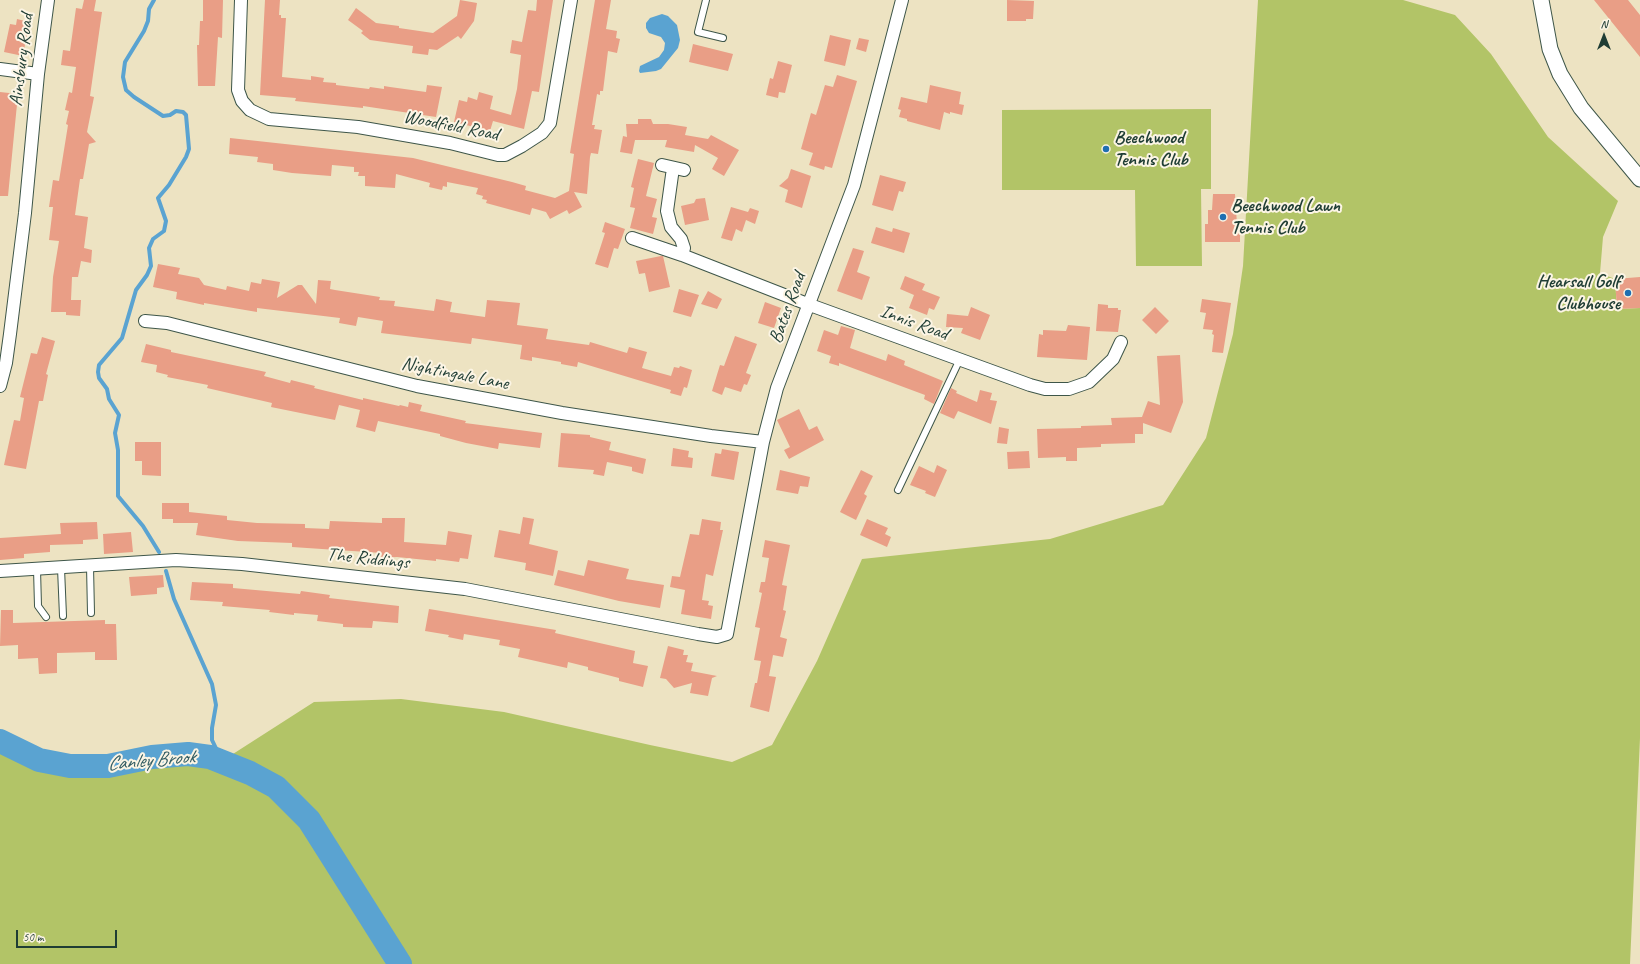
<!DOCTYPE html>
<html>
<head>
<meta charset="utf-8">
<style>
	body { margin:0 }
	#map { position:relative; width:1640px; height:964px; overflow:hidden; background:#ede3c2; font-family:Caveat,sans-serif }
	canvas { display:block }
	.north { position:absolute; left:1584px; top:16px; width:40px; height:40px; -webkit-text-stroke:3px #fcf5e5; paint-order:stroke; rotate:0deg; font-size:11px; font-weight:700; line-height:16px; text-align:center; color:#1f3d34 }
	.north::after { content:''; display:block; margin:auto; width:14px; height:18px; background:#1f3d34; clip-path:polygon(50% 0,100% 100%,50% 72%,0 100%) }
	.scale { position:absolute; left:16px; top:930px; width:101px; height:18px; box-sizing:border-box; border:2px solid #1f3d34; border-top:0; padding-left:5px; font-size:12px; line-height:14px; white-space:nowrap; color:#1f3d34; -webkit-text-stroke:3px #fcf5e5; paint-order:stroke }
</style>
</head>
<body>
<div id="map">
<canvas width="1640" height="964"></canvas>
<div class="north">N</div>
<div class="scale">50 m</div>
</div>
<script>
const c = document.querySelector('canvas').getContext('2d');
c.lineJoin = 'round';
function fill(path, color) { c.fillStyle = color; c.fill(path, 'evenodd'); }
const toPath = rows => new Path2D(rows.map(r => 'M' + r).join(''));
function stroke(path, color, width, dash) { c.strokeStyle = color; c.lineWidth = width; c.lineCap = dash ? 'butt' : 'round'; c.setLineDash(dash || []); c.stroke(path); }
function write(font, color, halo, rows, align = 'center') {
  c.font = font + ' Caveat,sans-serif'; c.lineWidth = 4; c.setLineDash([]); c.textBaseline = 'middle'; c.strokeStyle = halo; c.fillStyle = color; for (const [text, x, y, turn = 0] of rows) {
    c.save(); c.translate(x, y); c.rotate((+turn || 0) * Math.PI / 180); c.textAlign = isNaN(turn) ? turn : align; if (halo) c.strokeText(text, 0, 0); c.fillText(text, 0, 0); c.restore();
  }
}
const green = toPath([
	[1258,0,1403,0,1455,15,1491,54,1548,137,1618,201,1603,237,1600,273,1615,279,1617,309,1640,308,1640,738,1630,964,0,964,0,741,39,760,70,766,108,766,152,757,188,754,210,757,222,761,314,702,401,699,504,712,650,745,732,762,772,745,817,661,862,559,1050,539,1163,505,1206,438,1233,334,1243,266],
	[1211,109,1211,189,1201,189,1202,266,1136,266,1135,190,1002,190,1002,110]
]);
const water = toPath([
	[662,14,668,16,677,25,680,40,678,48,661,69,656,71,640,73,639,71,640,66,659,57,664,50,665,43,661,37,649,33,646,28,646,23,650,18]
]);
const stream = toPath([
	[154,0,149,9,148,21,144,31,125,62,123,77,126,90,134,97,163,116,170,115,176,111,183,112,186,115,189,149,186,157,169,185,158,198,166,221,164,231,153,239,149,248,151,266,147,275,136,290,122,338,99,365,98,372,99,378,107,389,109,399,119,415,115,433,118,450,118,496,143,526,159,552],
	[166,571,174,599,212,684,216,705,212,728,212,740,222,761]
]);
const river = toPath([
	[0,741,39,760,70,766,108,766,152,757,188,754,210,757,250,773,276,787,309,820,400,964]
]);
const building = toPath([
	[84,0,96,0,94,11,102,12,90,96,94,97,87,132,96,142,89,144,83,179,80,179,75,215,88,217,84,248,92,250,91,263,81,261,78,277,72,277,71,300,81,300,80,316,66,315,66,312,51,312,53,277,59,241,49,240,53,207,49,207,53,180,59,181,68,125,66,124,69,111,65,110,69,92,72,93,76,67,61,65,63,50,70,51,76,8,82,9],
	[203,0,223,0,222,38,218,37,215,86,198,86,197,45,199,45,200,21,203,21],
	[265,0,280,0,279,15,281,15,281,18,286,18,282,77,311,80,311,76,324,78,323,82,336,83,336,85,369,89,370,87,384,89,384,86,390,87,426,92,427,85,442,87,436,117,363,106,363,108,295,101,296,98,260,95],
	[460,0,477,3,474,21,461,39,458,36,437,50,429,49,428,55,412,53,413,46,370,40,361,33,363,31,348,20,356,8,376,23,399,26,399,28,433,33,457,16],
	[537,0,553,0,539,92,532,91,524,129,493,121,490,131,454,122,459,100,467,102,468,97,477,100,479,92,493,96,490,109,511,115,517,89,521,55,510,53,512,40,522,42,528,10,536,11],
	[595,0,611,0,606,29,617,31,616,38,620,39,617,53,608,51,603,91,600,91,600,95,597,94,592,125,595,125,594,129,602,130,598,154,591,153,590,157,587,194,574,192,582,207,569,214,567,210,550,219,546,212,532,208,530,215,486,203,487,200,482,199,483,196,476,194,478,188,447,182,447,187,443,186,442,190,429,187,430,183,396,174,395,188,365,186,365,176,358,176,359,172,354,172,354,167,332,165,331,176,292,173,273,170,273,164,257,162,258,157,229,154,230,138,413,158,512,182,526,186,525,190,555,198,569,191,574,154,570,153],
	[1007,0,1034,1,1033,19,1026,19,1026,21,1007,21],
	[1594,0,1628,0,1640,15,1640,57],
	[17,19,29,22,23,56,4,52,10,24,16,25],
	[830,35,851,40,845,66,824,61],
	[859,38,869,40,866,52,856,49],
	[693,44,733,54,728,71,689,62],
	[778,61,792,65,785,93,779,92,778,98,766,95,770,78,773,79],
	[837,75,857,81,832,168,825,166,824,170,809,165,813,153,801,149,811,113,816,115,825,85,833,87],
	[930,85,961,92,959,104,964,105,962,115,950,112,950,114,944,112,940,130,907,121,907,119,899,117,901,110,898,109,901,97,927,103],
	[0,92,18,94,8,196,0,196],
	[638,119,651,119,653,124,668,124,687,127,685,135,708,139,711,135,739,150,724,176,712,169,718,158,695,145,694,152,665,147,667,140,635,140,632,154,620,152,623,136,627,137,626,124,638,124],
	[638,159,654,163,646,196,657,199,652,217,657,218,653,234,630,228,635,208,630,207,634,188,631,187],
	[791,169,811,176,802,208,785,202,788,190,779,186,788,178],
	[880,175,906,182,903,192,899,191,893,211,872,205],
	[1213,194,1235,194,1237,224,1240,224,1240,242,1205,242,1205,224,1208,224,1208,210,1212,210],
	[705,198,709,220,685,225,681,206,694,203,696,199],
	[731,207,748,212,750,208,759,211,755,224,746,220,742,232,736,229,732,241,721,238],
	[605,222,625,229,618,249,614,248,608,268,595,264,605,233,602,232],
	[876,227,892,232,893,228,910,233,904,253,871,243],
	[853,248,864,251,857,272,870,277,862,300,837,291],
	[661,256,663,256,670,287,649,292,645,273,639,274,636,261],
	[158,264,180,268,178,274,199,278,204,285,226,290,227,286,249,291,251,282,261,284,262,279,280,282,277,298,298,285,302,285,316,304,318,280,331,281,330,289,335,290,380,297,379,300,395,301,394,306,434,311,436,299,452,302,450,312,485,317,487,300,520,303,517,325,548,329,546,339,589,345,590,342,627,353,629,347,647,352,642,368,671,376,674,367,679,368,680,366,692,370,687,388,684,387,681,396,670,393,671,390,578,362,577,367,561,364,561,362,532,357,532,361,520,359,522,345,472,338,471,344,381,333,383,321,358,317,356,326,339,323,340,318,257,308,257,312,204,303,204,305,176,299,177,292,153,287],
	[905,276,925,284,922,290,940,297,934,310,929,308,927,315,909,308,914,295,900,289],
	[1640,277,1640,308,1617,309,1615,279],
	[679,289,699,295,691,317,673,312],
	[708,291,722,299,717,309,701,304],
	[1202,299,1231,303,1223,353,1212,352,1214,335,1212,334,1213,330,1203,329,1206,313,1200,312],
	[765,302,781,308,774,328,758,323],
	[1098,304,1108,305,1108,308,1118,308,1118,310,1121,310,1118,332,1096,331],
	[971,307,990,315,980,340,961,333,963,328,946,327,947,314,968,316],
	[1155,307,1169,321,1156,334,1142,320],
	[1068,325,1090,327,1087,360,1037,357,1039,334,1043,335,1043,330,1066,331],
	[841,326,855,330,850,348,886,361,888,354,905,361,904,365,943,381,934,404,924,399,925,395,839,363,839,366,829,363,831,356,817,351,824,330,838,335],
	[735,336,757,344,746,373,751,375,747,385,744,384,741,392,725,387,722,395,712,391,720,365,724,366],
	[42,337,55,341,46,374,48,375,43,401,39,401,26,469,4,465,14,420,20,421,24,398,20,397,31,353,37,354],
	[146,344,171,350,171,352,266,372,264,376,290,383,291,380,315,386,314,388,363,400,363,398,399,406,400,405,408,407,409,402,422,405,420,411,466,421,465,423,542,433,540,448,499,443,498,449,466,443,440,436,440,434,378,421,375,432,356,427,360,410,339,405,335,420,271,407,272,403,207,388,208,385,167,377,168,375,156,372,157,365,141,362],
	[1180,355,1183,402,1171,433,1143,423,1143,434,1135,434,1135,443,1101,444,1101,447,1077,448,1077,461,1066,461,1066,457,1038,458,1037,429,1081,428,1081,426,1112,425,1111,418,1142,417,1148,401,1160,405,1157,356],
	[951,388,957,391,956,393,977,402,980,390,992,393,990,400,997,401,991,424,958,411,954,419,940,413],
	[799,409,809,430,817,426,824,440,789,459,784,450,790,447,777,420],
	[999,427,1009,429,1007,444,997,443],
	[561,433,590,435,590,437,611,442,609,450,646,459,643,474,632,471,632,467,607,462,604,476,593,474,594,470,558,467],
	[135,442,161,442,161,476,142,475,142,461,135,461],
	[673,448,689,451,688,457,693,458,692,468,671,466],
	[722,449,739,452,734,480,711,476,715,453,721,454],
	[1029,451,1030,468,1008,469,1007,452],
	[937,465,947,470,935,497,925,493,926,491,910,485,919,466,934,473],
	[780,470,810,477,808,487,800,486,798,494,776,490],
	[861,470,873,476,864,494,867,496,856,520,840,512],
	[162,503,189,503,189,512,227,516,227,520,257,523,305,524,305,528,329,529,330,521,382,523,382,518,405,518,404,542,446,545,448,531,472,535,468,559,460,558,459,562,436,559,436,561,397,557,381,558,382,553,292,547,292,543,238,541,196,535,198,523,173,523,173,519,162,519],
	[523,517,534,519,529,544,558,551,553,576,525,570,526,563,494,557,499,530,520,534],
	[702,519,721,522,720,530,723,530,713,576,706,574,702,600,709,601,708,605,713,606,711,619,681,614,685,590,670,587,672,576,680,577,690,534,699,535],
	[867,519,888,528,885,534,891,537,887,547,860,535],
	[97,522,98,539,83,540,83,544,50,545,50,552,24,554,24,558,0,560,0,538,61,534,60,523],
	[131,532,133,552,104,554,103,534],
	[765,540,790,545,782,585,787,586,783,610,786,611,780,637,787,639,783,657,773,655,769,676,776,677,769,712,750,707,755,683,757,683,761,661,754,660,760,628,755,627,762,593,759,592,761,582,765,582,769,558,762,557],
	[588,560,629,569,626,579,664,585,660,608,619,601,554,585,558,570,584,576],
	[163,575,164,587,157,588,157,594,131,596,129,577],
	[192,582,233,584,233,588,300,594,301,591,330,595,329,598,399,606,398,623,373,621,372,628,343,627,343,624,317,621,318,615,294,613,294,615,269,612,270,610,222,606,223,602,190,600],
	[429,609,556,630,555,633,635,651,633,663,648,666,643,687,619,681,619,678,588,670,588,667,568,662,567,668,518,657,520,649,499,645,500,640,464,634,463,640,448,637,449,635,425,631],
	[1,610,13,610,13,623,105,620,105,624,116,624,117,660,95,660,95,652,57,653,57,673,39,674,38,658,18,659,18,645,0,646],
	[668,646,684,650,683,655,688,655,686,662,693,663,691,671,717,676,712,678,708,696,690,693,692,683,674,688,666,679,660,678]
]);
const service = toPath([
	[706,0,698,32,723,38],
	[898,490,960,359],
	[90,566,91,613],
	[61,568,63,616],
	[37,569,38,606,46,617]
]);
const minor = toPath([
	[241,0,238,90,242,101,250,110,269,119,358,127,450,143,498,155,505,155,522,146,542,133,550,123,571,0],
	[0,69,38,74],
	[662,165,684,170],
	[673,168,667,211,671,227,681,239,684,248,682,255],
	[632,238,682,255,810,305,1030,385,1045,389,1069,389,1089,382,1113,359,1121,342],
	[145,321,167,323,417,386,562,413,711,436,763,442],
	[0,386,6,363,10,334,25,213,38,74,48,0],
	[0,571,176,560,242,564,465,589,698,634,717,637,727,634,763,442,777,388,854,185,902,0]
]);
const tertiary = toPath([
	[1541,0,1550,49,1560,74,1581,108,1640,179]
]);
const markers = [
	[1106,149,4,"#1f6fb2"],
	[1223,217,4,"#1f6fb2"],
	[1628,293,4,"#1f6fb2"]
];
const streetNames = [
	["Ainsbury Road",22,60,-83],
	["Woodfield Road",451,126,11],
	["Bates Road",788,308,-70],
	["Innis Road",914,323,20],
	["Nightingale Lane",455,374,11],
	["The Riddings",368,559,6]
];
const poiNames = [
	["Beechwood",1114,138],
	["Tennis Club",1114,160],
	["Beechwood Lawn",1231,206],
	["Tennis Club",1231,228],
	["Hearsall Golf",1620,282,"right"],
	["Clubhouse",1620,304,"right"]
];
const waterNames = [
	["Canley Brook",151,761,-5]
];
fill(green, '#b2c467');
fill(water, '#5aa3d1');
stroke(stream, '#5aa3d1', 4);
stroke(river, '#5aa3d1', 24);
fill(building, '#e99e86');
stroke(service, '#3e5649', 8);
stroke(minor, '#3e5649', 14);
stroke(tertiary, '#3e5649', 17);
stroke(service, '#fff', 6);
stroke(minor, '#fff', 12);
stroke(tertiary, '#fff', 15);
for (const [x, y, r, color] of markers) { const dot = new Path2D(); dot.arc(x, y, r, 0, 2 * Math.PI); c.fillStyle = color; c.fill(dot); stroke(dot, '#fcf5e5', 1.5); }
write('19px', '#1f3d34', '#fcf5e5', streetNames);
write('bold 19px', '#1f3d34', '#fcf5e5', poiNames, 'left');
write('italic 20px', '#315c63', '#fcf5e5', waterNames);
</script>
</body>
</html>
